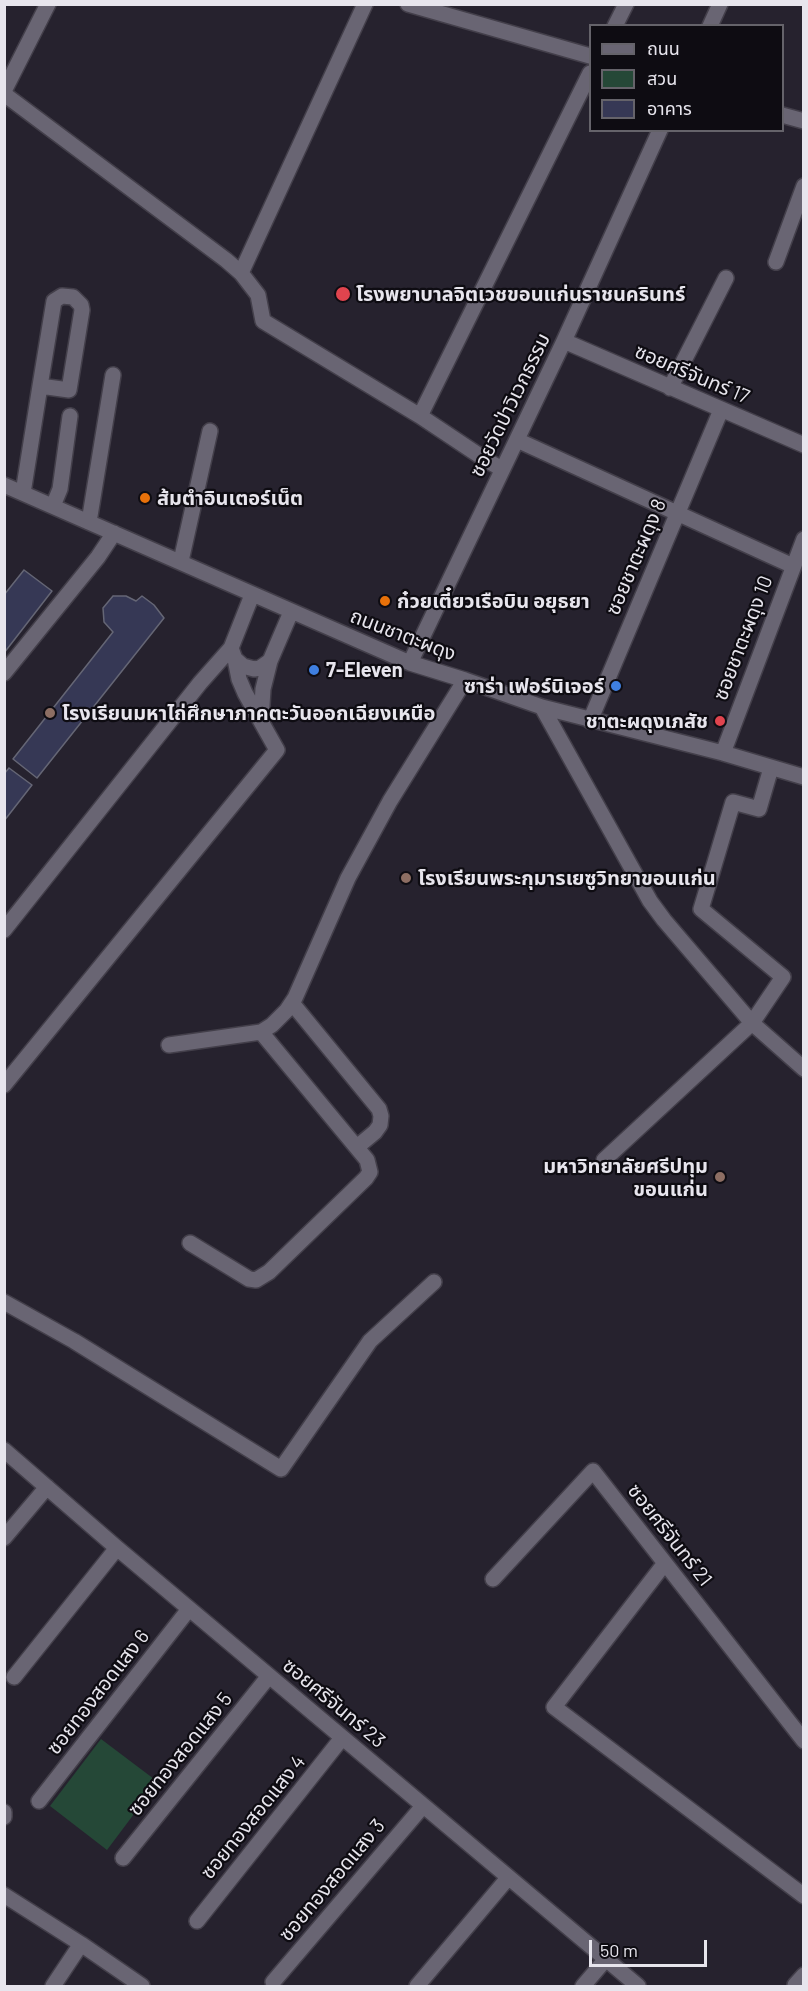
<!DOCTYPE html>
<html>
<head>
<meta charset="utf-8">
<style>
	body { margin:0 }
	#map { position:relative; width:808px; height:1991px; overflow:hidden; background:#26222e; font-family:Barlow,"Noto Sans Thai",sans-serif }
	canvas { display:block }
	.frame { position:absolute; inset:0; border:6px solid #e7e5ed; pointer-events:none }
	.legend { position:absolute; left:589px; top:24px; width:195px; height:108px; box-sizing:border-box; background:#0e0c12; border:2px solid #65636a; margin:0; padding:8px 10px; list-style:none; font-size:18px; color:#e7e5ed }
	.legend li { display:flex; align-items:center; gap:12px; height:30px }
	.legend b { width:30px; border:2px solid #65636a }
	.scale { position:absolute; left:589px; top:1940px; width:118px; height:27px; box-sizing:border-box; border:3px solid #e7e5ed; border-top:0; padding-left:8px; font-size:18px; line-height:21px; white-space:nowrap; color:#e7e5ed; -webkit-text-stroke:4px #0e0c12; paint-order:stroke }
</style>
</head>
<body>
<div id="map">
<canvas width="808" height="1991"></canvas>
<div class="frame"></div>
<ul class="legend">
<li><b style="height:8px;background:#696573"></b>ถนน</li>
<li><b style="height:16px;background:#254837"></b>สวน</li>
<li><b style="height:16px;background:#363855"></b>อาคาร</li>
</ul>
<div class="scale">50 m</div>
</div>
<script>
const c = document.querySelector('canvas').getContext('2d');
c.lineJoin = 'round';
function fill(path, color) { c.fillStyle = color; c.fill(path, 'evenodd'); }
const toPath = rows => new Path2D(rows.map(r => 'M' + r).join(''));
function stroke(path, color, width, dash) { c.strokeStyle = color; c.lineWidth = width; c.lineCap = dash ? 'butt' : 'round'; c.setLineDash(dash || []); c.stroke(path); }
function write(font, color, halo, rows, align = 'center') {
  c.font = font + ' Barlow,"Noto Sans Thai",sans-serif'; c.lineWidth = 4.5; c.setLineDash([]); c.textBaseline = 'middle'; c.strokeStyle = halo; c.fillStyle = color; for (const [text, x, y, turn = 0] of rows) {
    c.save(); c.translate(x, y); c.rotate((+turn || 0) * Math.PI / 180); c.textAlign = isNaN(turn) ? turn : align; if (halo) c.strokeText(text, 0, 0); c.fillText(text, 0, 0); c.restore();
  }
}
const green = toPath([
	[101,1739,158,1782,107,1850,50,1806]
]);
const building = toPath([
	[24,570,52,591,4,653,4,595,24,570],
	[113,596,126,596,136,601,142,596,154,605,164,618,37,778,13,759,113,632,104,622,103,608,113,596],
	[9,768,32,785,4,821,4,774,9,768]
]);
const minor = toPath([
	[408,4,590,56],
	[615,26,626,4],
	[710,26,720,4],
	[4,91,48,4],
	[4,94,226,260,241,273,258,295,263,321,420,416,486,460,502,469],
	[782,115,804,121],
	[776,262,804,186],
	[241,273,365,4],
	[564,341,804,445],
	[670,388,726,278],
	[420,416,590,73],
	[517,440,793,566],
	[4,485,410,663,465,680,542,707,723,753,804,777],
	[23,493,40,386,54,301,62,296,73,297,81,305,82,310,69,390,40,386],
	[53,506,60,489,70,416],
	[89,522,113,375],
	[181,561,210,431],
	[252,595,231,648,235,659,243,666,254,669,260,668,270,661,291,612],
	[410,663,564,341,660,130],
	[4,673,98,557,114,533],
	[542,707,650,901,664,920,752,1023,804,1069],
	[261,721,263,689,270,661],
	[590,721,721,410],
	[723,753,804,539],
	[4,930,200,683,231,648],
	[292,1003,379,1109,381,1116,380,1125,375,1132,357,1147],
	[169,1045,261,1032,272,1025,287,1010,295,998,348,878,390,801,465,680],
	[4,1085,277,750,245,693,239,679,235,659],
	[604,1160,752,1023,783,977,701,909,733,802,759,809,771,768],
	[190,1243,249,1279,256,1280,269,1272,366,1178,370,1172,367,1160,261,1032],
	[4,1302,74,1341,281,1469,370,1341,434,1282],
	[4,1450,117,1548,638,1986],
	[4,1538,47,1487],
	[665,1563,554,1707,804,1896],
	[493,1579,593,1471,804,1741],
	[14,1677,117,1548],
	[39,1801,189,1609],
	[4,1812,4,1817],
	[123,1858,269,1676],
	[4,1895,81,1944,142,1986],
	[197,1921,342,1738],
	[273,1982,423,1806],
	[795,1985,804,1975],
	[53,1986,81,1944],
	[417,1986,508,1878],
	[583,1986,606,1959]
]);
const markers = [
	[343,294,8,"#e0444e"],
	[145,498,6,"#e8710a"],
	[385,601,6,"#e8710a"],
	[314,670,6,"#3f7fe0"],
	[616,686,6,"#3f7fe0"],
	[50,713,6,"#8d6e63"],
	[720,721,6,"#e0444e"],
	[406,878,6,"#8d6e63"],
	[720,1177,6,"#8d6e63"]
];
const poiNames = [
	["โรงพยาบาลจิตเวชขอนแก่นราชนครินทร์",356,294],
	["ส้มตำอินเตอร์เน็ต",157,498],
	["ก๋วยเตี๋ยวเรือบิน อยุธยา",397,601],
	["7-Eleven",326,670],
	["ซาร่า เฟอร์นิเจอร์",604,686,"right"],
	["โรงเรียนมหาไถ่ศึกษาภาคตะวันออกเฉียงเหนือ",62,713],
	["ชาตะผดุงเภสัช",708,721,"right"],
	["โรงเรียนพระกุมารเยซูวิทยาขอนแก่น",418,878],
	["มหาวิทยาลัยศรีปทุม",708,1166,"right"],
	["ขอนแก่น",708,1189,"right"]
];
const streetNames = [
	["ซอยศรีจันทร์ 17",692,374,23],
	["ซอยวัดป่าวิเวกธรรม",510,405,-64],
	["ซอยชาตะผดุง 8",636,557,-67],
	["ถนนชาตะผดุง",403,635,21],
	["ซอยชาตะผดุง 10",743,638,-69],
	["ซอยศรีจันทร์ 21",670,1535,52],
	["ซอยทองสอดแสง 6",98,1692,-52],
	["ซอยศรีจันทร์ 23",334,1703,40],
	["ซอยทองสอดแสง 5",180,1754,-51],
	["ซอยทองสอดแสง 4",253,1817,-51],
	["ซอยทองสอดแสง 3",332,1880,-50]
];
fill(green, '#254837');
fill(building, '#363855');
stroke(building, '#656675', 1.5);
stroke(minor, '#433f4a', 18);
stroke(minor, '#696573', 15);
for (const [x, y, r, color] of markers) { const dot = new Path2D(); dot.arc(x, y, r, 0, 2 * Math.PI); c.fillStyle = color; c.fill(dot); stroke(dot, '#0e0c12', 2); }
write('bold 20px', '#e7e5ed', '#0e0c12', poiNames, 'left');
write('20px', '#e7e5ed', '#0e0c12', streetNames);
</script>
</body>
</html>
